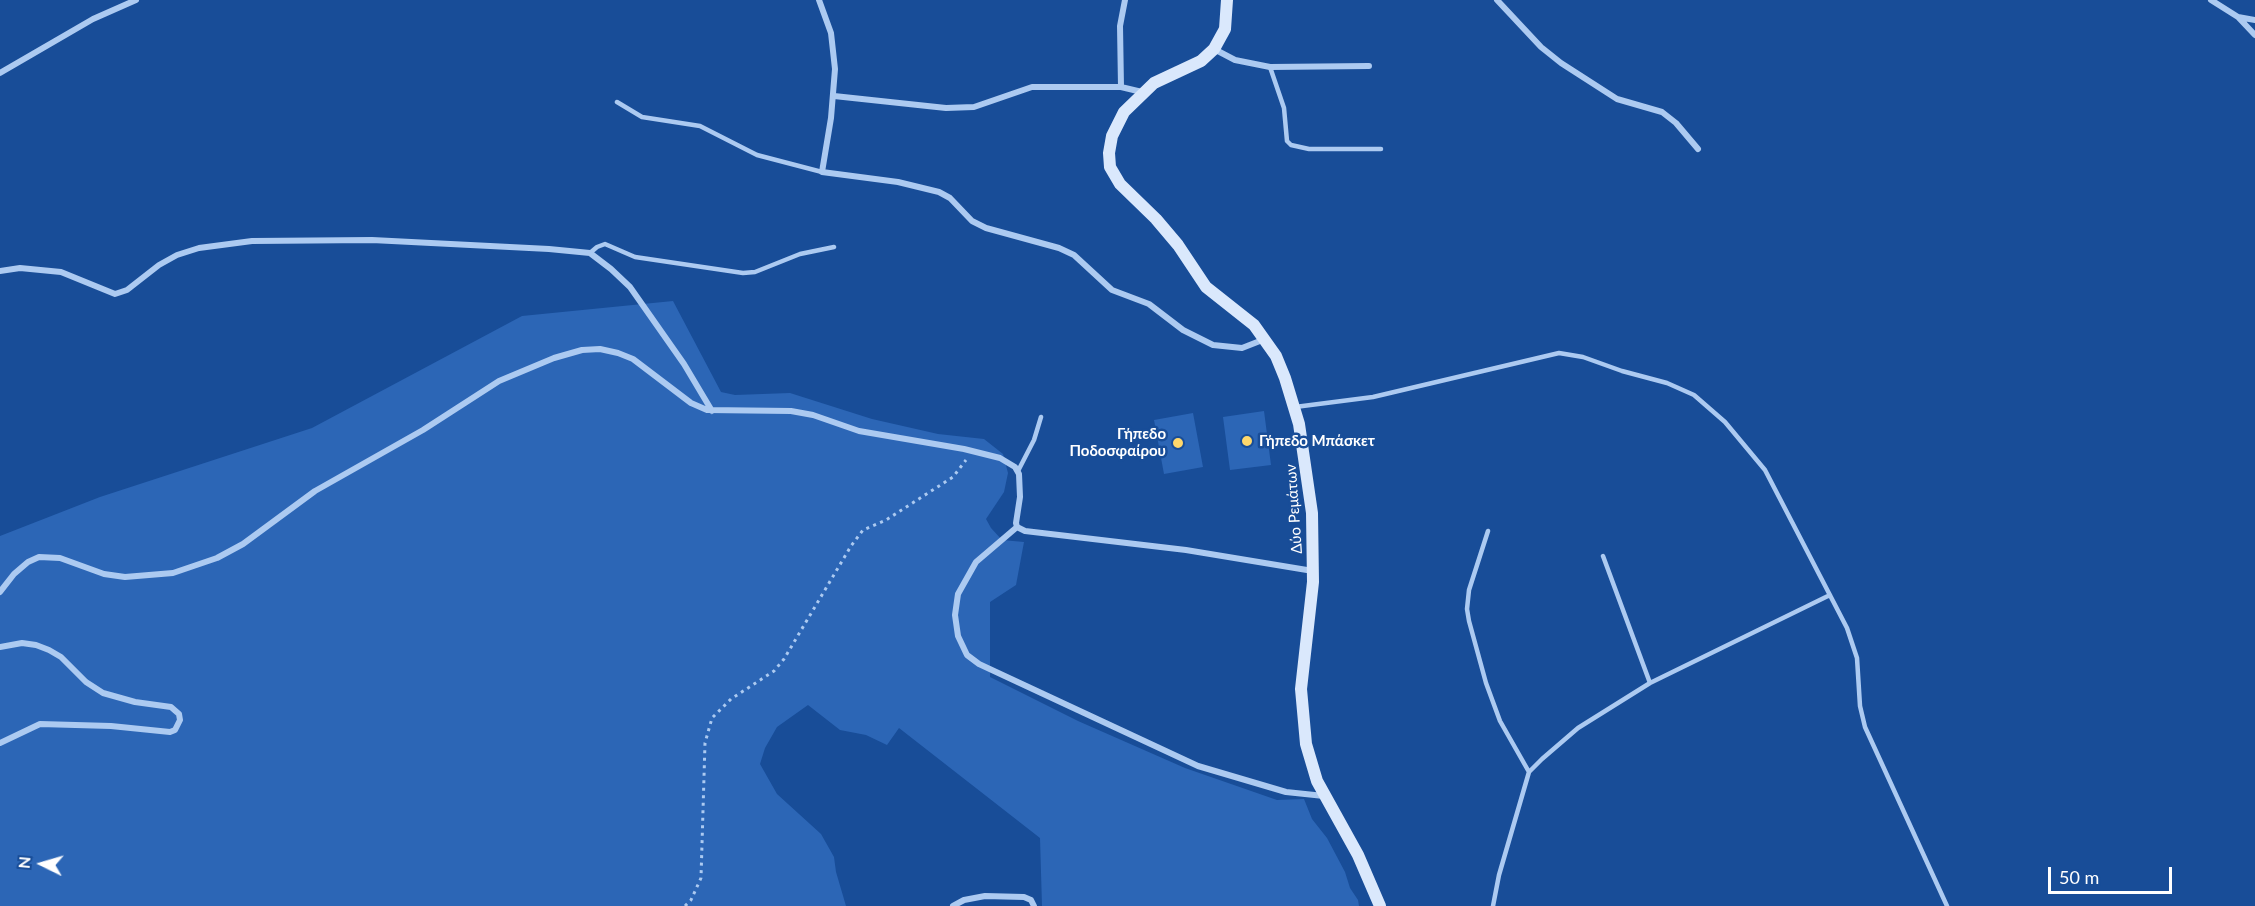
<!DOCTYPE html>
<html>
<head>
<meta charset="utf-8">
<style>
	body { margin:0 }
	#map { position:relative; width:2255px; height:906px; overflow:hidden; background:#184d98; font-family:Lato,sans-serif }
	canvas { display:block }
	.north { position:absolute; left:12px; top:834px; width:60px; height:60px; -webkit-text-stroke:4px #184d98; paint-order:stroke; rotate:275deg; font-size:16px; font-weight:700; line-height:24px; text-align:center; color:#fff }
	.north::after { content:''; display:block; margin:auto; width:21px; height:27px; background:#fff; clip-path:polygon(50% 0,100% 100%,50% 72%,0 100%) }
	.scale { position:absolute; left:2048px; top:867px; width:124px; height:27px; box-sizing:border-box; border:3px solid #fff; border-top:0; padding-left:8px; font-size:18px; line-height:21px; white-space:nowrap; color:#fff; -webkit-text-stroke:4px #184d98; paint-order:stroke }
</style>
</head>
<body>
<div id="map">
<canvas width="2255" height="906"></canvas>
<div class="north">N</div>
<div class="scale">50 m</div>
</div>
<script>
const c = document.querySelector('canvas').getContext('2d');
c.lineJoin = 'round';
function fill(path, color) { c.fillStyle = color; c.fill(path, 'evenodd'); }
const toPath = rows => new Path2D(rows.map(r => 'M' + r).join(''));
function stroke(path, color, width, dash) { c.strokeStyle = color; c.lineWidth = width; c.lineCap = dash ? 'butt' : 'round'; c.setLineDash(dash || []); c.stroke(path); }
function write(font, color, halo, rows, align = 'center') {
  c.font = font + ' Lato,sans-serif'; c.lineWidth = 5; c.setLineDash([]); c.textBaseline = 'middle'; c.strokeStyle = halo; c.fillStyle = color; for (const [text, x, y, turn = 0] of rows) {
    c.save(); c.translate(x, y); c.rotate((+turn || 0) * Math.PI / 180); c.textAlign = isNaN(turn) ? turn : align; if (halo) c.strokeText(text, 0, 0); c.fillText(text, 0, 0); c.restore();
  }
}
const green = toPath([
	[673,301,721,392,735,395,790,393,872,419,938,434,984,439,1003,454,1008,473,1004,492,986,519,991,528,1002,540,1024,542,1016,585,990,602,990,677,1078,721,1185,768,1277,800,1304,799,1312,819,1327,838,1345,872,1350,888,1358,900,1359,906,1042,906,1040,838,899,728,887,745,866,735,840,730,808,705,777,727,765,748,760,764,777,794,821,834,834,857,836,872,846,906,0,906,0,536,100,497,312,428,522,316],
	[1264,411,1271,465,1230,470,1223,417],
	[1193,413,1203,467,1164,474,1154,420]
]);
const path = toPath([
	[685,906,691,900,701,878,705,743,712,718,731,699,774,671,784,659,851,546,863,530,886,520,953,477,966,460]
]);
const lane = toPath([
	[1270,67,1284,108,1287,141,1291,145,1309,149,1381,149],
	[617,102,642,117,700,126,757,155,822,172],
	[590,253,597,247,605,244,635,257,743,273,755,272,800,254,834,247],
	[1295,407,1373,397,1559,353,1583,357,1622,371,1667,383,1694,395,1725,422,1765,470,1847,628,1857,658,1860,706,1865,727,1947,906],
	[1018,471,1034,440,1041,417],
	[1488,531,1469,590,1467,609,1469,621,1486,683,1500,721,1529,772],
	[1603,556,1650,683],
	[1493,906,1499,875,1529,772,1542,759,1578,728,1650,683,1830,595]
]);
const street = toPath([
	[819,0,831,33,835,69,831,118,822,172,898,182,939,192,950,198,972,221,986,228,1059,248,1074,255,1112,290,1149,304,1183,330,1213,345,1242,348,1265,339],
	[1497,0,1541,47,1561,63,1617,99,1662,112,1676,123,1698,149],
	[2211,0,2238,17,2255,35],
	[2238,17,2255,20],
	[1214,49,1235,60,1270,67,1369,66],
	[0,73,93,19,136,0],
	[1121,87,1120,26,1125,0],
	[834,96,946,108,974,107,1032,87,1121,87,1142,92],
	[0,271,20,268,61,272,115,294,127,290,159,265,177,255,199,248,252,241,372,240,549,249,590,253,611,269,630,287,684,364,712,411],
	[1017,527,976,562,958,594,955,615,958,636,967,655,979,664,1198,766,1286,792,1324,796],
	[0,592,14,574,28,562,39,557,60,558,104,574,125,577,173,573,217,558,243,544,315,491,423,430,499,381,554,358,582,350,600,349,618,353,633,359,691,403,707,410,791,411,813,415,859,431,964,449,1000,458,1015,467,1019,474,1020,497,1016,523,1017,527,1025,531,1186,550,1313,571],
	[0,647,22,643,36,645,49,650,61,657,86,682,103,693,135,702,171,707,179,714,180,720,175,730,170,732,111,726,40,724,0,743],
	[953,906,964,900,985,896,1024,897,1031,900,1034,906]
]);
const secondary = toPath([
	[1227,0,1225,29,1214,49,1201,61,1154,83,1124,112,1112,136,1109,153,1110,167,1120,184,1156,219,1178,245,1206,287,1254,325,1276,356,1285,378,1299,424,1312,513,1313,582,1301,689,1306,744,1317,781,1358,855,1380,906]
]);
const markers = [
	[1247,441,6,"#ffd86c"],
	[1178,443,6,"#ffd86c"]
];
const poiNames = [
	["Γήπεδο",1166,434],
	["Ποδοσφαίρου",1166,451],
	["Γήπεδο Μπάσκετ",1259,441,"left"]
];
const streetNames = [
	["Δύο Ρεμάτων",1294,509,-94]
];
fill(green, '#2c66b6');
stroke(path, '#accaf1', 3, [3, 4.5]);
stroke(lane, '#accaf1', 4.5);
stroke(street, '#accaf1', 6);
stroke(secondary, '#dae8fc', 12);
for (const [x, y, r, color] of markers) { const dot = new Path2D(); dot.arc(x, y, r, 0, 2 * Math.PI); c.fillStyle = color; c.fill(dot); stroke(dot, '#184d98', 2); }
write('bold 15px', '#fff', '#184d98', poiNames, 'right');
write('15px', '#fff', '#184d98', streetNames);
</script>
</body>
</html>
